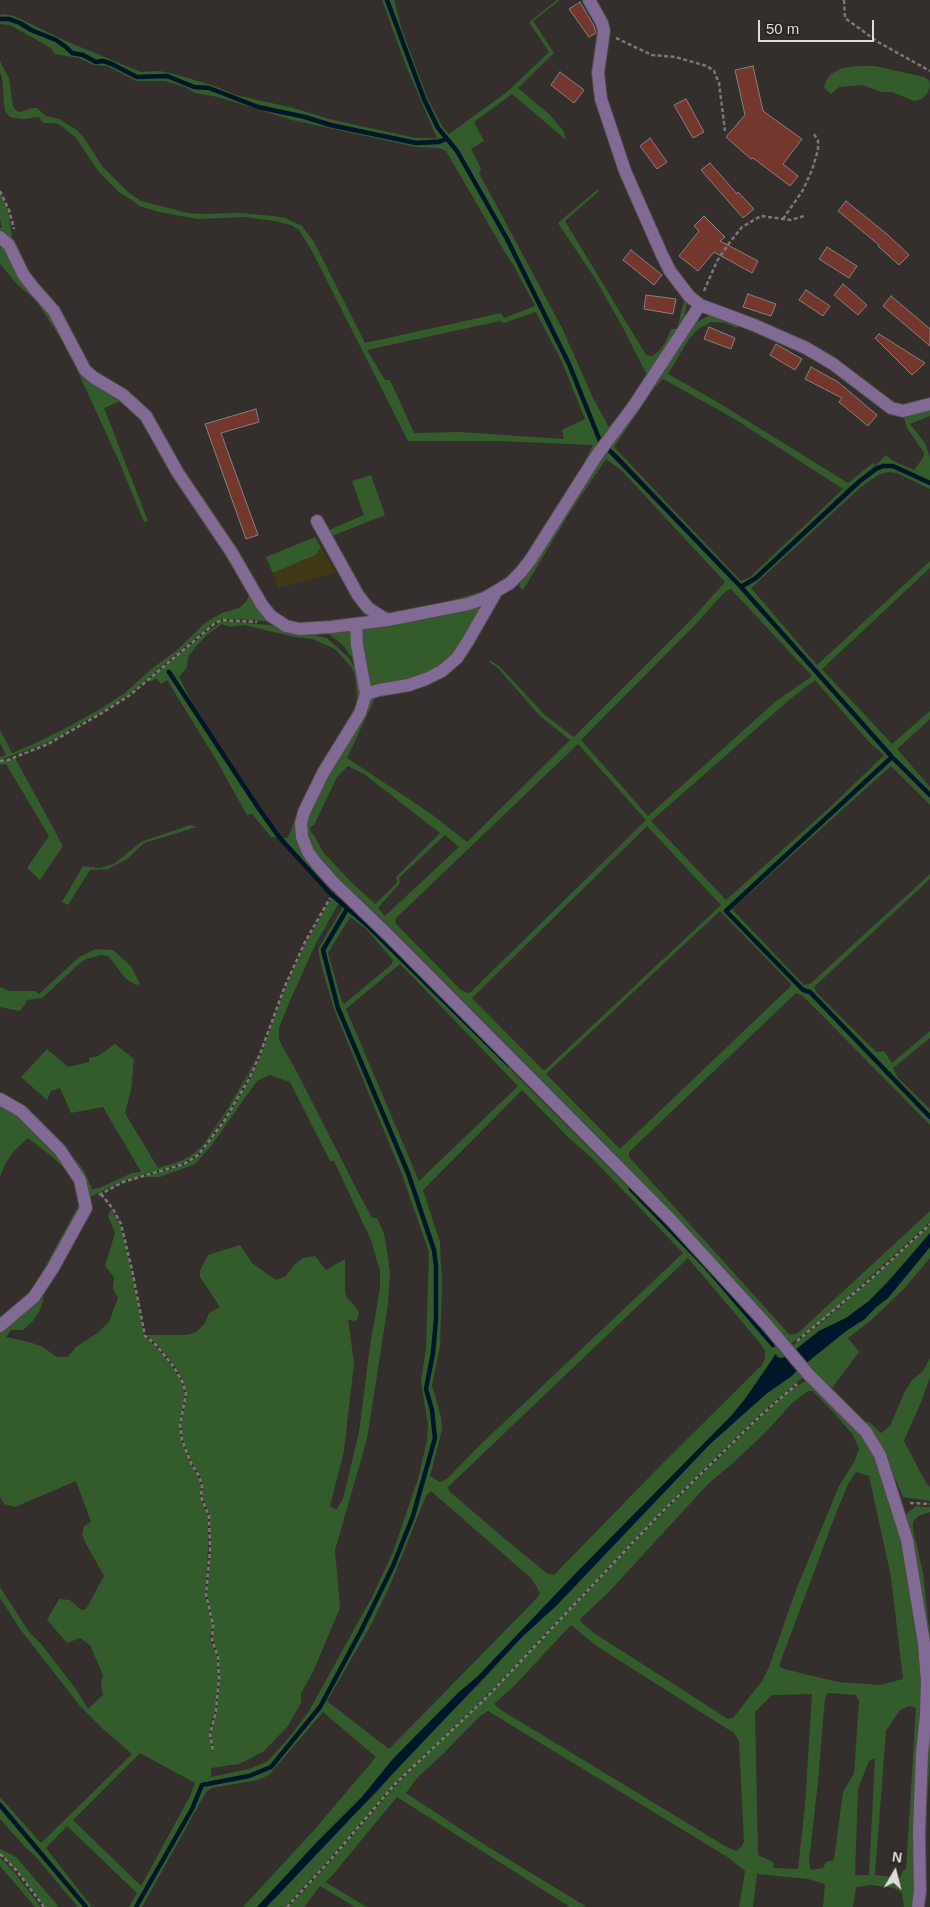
<!DOCTYPE html>
<html>
<head>
<meta charset="utf-8">
<style>
	body { margin:0 }
	#map { position:relative; width:930px; height:1907px; overflow:hidden; background:#342f2d; font-family:Helvetica,sans-serif }
	canvas { display:block }
	.north { position:absolute; left:870px; top:1847px; width:50px; height:50px; -webkit-text-stroke:4px #2a2523; paint-order:stroke; rotate:8deg; font-size:14px; font-weight:700; line-height:20px; text-align:center; color:#dfdcda }
	.north::after { content:''; display:block; margin:auto; width:18px; height:22px; background:#dfdcda; clip-path:polygon(50% 0,100% 100%,50% 72%,0 100%) }
	.scale { position:absolute; left:758px; top:20px; width:116px; height:22px; box-sizing:border-box; border:2px solid #dfdcda; border-top:0; padding-left:6px; font-size:15px; line-height:18px; white-space:nowrap; color:#dfdcda; -webkit-text-stroke:4px #2a2523; paint-order:stroke }
</style>
</head>
<body>
<div id="map">
<canvas width="930" height="1907"></canvas>
<div class="north">N</div>
<div class="scale">50 m</div>
</div>
<script>
const c = document.querySelector('canvas').getContext('2d');
c.lineJoin = 'round';
function fill(path, color) { c.fillStyle = color; c.fill(path, 'evenodd'); }
const toPath = rows => new Path2D(rows.map(r => 'M' + r).join(''));
function stroke(path, color, width, dash) { c.strokeStyle = color; c.lineWidth = width; c.lineCap = dash ? 'butt' : 'round'; c.setLineDash(dash || []); c.stroke(path); }
const green = toPath([
	[382,0,386,0,423,100,444,138,416,141,368,131,258,105,210,87,195,85,167,75,137,75,112,63,103,60,96,61,83,54,73,52,67,46,21,22,9,17,0,17,0,15,2,14,14,16,68,42,141,72,159,71,170,73,212,85,236,95,293,108,333,120,416,138,437,138,406,66],
	[388,0,394,0,402,30,427,97,442,126,449,134,507,92,549,52,529,22,557,0,560,0,533,21,554,53,518,88,549,114,563,130,566,140,512,94,474,122,484,141,471,149,481,169,479,173,562,328,593,398,611,431,596,450,546,530,515,574,491,592,474,598,444,606,388,616,380,615,371,608,390,612,443,603,486,590,496,586,512,573,520,564,541,533,583,465,593,445,498,441,408,441,312,251,299,230,291,225,275,221,244,217,197,219,159,212,140,206,119,192,99,172,76,138,63,127,56,123,43,123,39,117,23,119,10,117,5,111,4,103,2,77,0,72,0,61,9,79,13,106,16,111,21,112,31,108,37,108,46,116,59,119,77,130,84,138,102,166,128,192,141,201,188,213,202,214,239,213,273,216,285,218,302,226,314,242,365,343,501,313,504,318,535,306,514,266,506,254,446,151,439,148,416,147,292,120,218,97,195,93,185,87,165,81,136,81,107,66,93,65,79,58,55,54,51,48,10,25,0,24,0,20,9,20,20,24,30,31,55,41,66,48,72,54,82,56,96,63,102,62,111,65,136,78,167,77,194,88,209,89,258,108,305,118,330,126,416,144,439,143,446,140,456,151,506,240,568,364,601,442,570,364,508,239,458,150,439,127,425,99],
	[536,312,562,362,585,419,562,430,564,439,459,432,414,433,390,380,385,380,367,350,500,321,504,323],
	[858,66,875,66,924,77,929,80,930,87,927,94,922,99,914,101,892,92,882,92,862,85,839,87,831,94,824,88,826,81,831,74,842,68],
	[598,189,599,191,565,221,646,355,652,356,658,352,665,343,671,329,677,329,684,301,687,303,684,319,648,377,623,328,596,280,558,223],
	[0,193,8,210,14,249,0,234,0,228,2,228,0,219],
	[0,243,9,251,21,277,30,290,58,324,79,367,96,383,125,400,144,419,170,468,222,541,259,606,265,614,276,622,235,619,222,619,213,623,129,694,101,712,47,743,0,760,0,757,6,755,0,743,0,730,12,753,34,744,66,728,102,708,125,693,150,670,176,651,205,623,222,613,239,608,246,602,249,595,221,544,169,471,141,421,121,401,104,408,148,521,144,522,118,459,67,348,37,302,16,283,0,264],
	[714,315,739,323,737,328,725,323,711,322,698,329,689,339,668,374,714,400,848,483,873,463,876,465,886,455,893,461,914,470,923,458,924,453,907,428,903,414,930,407,930,416,910,424,925,443,930,457,930,482,894,465,876,465,848,488,753,578,741,584,622,459,613,450,609,450,608,452,740,587,891,757,725,911,803,991,810,993,930,1118,930,1125,803,996,796,993,629,1152,629,1157,790,1335,798,1333,930,1211,930,1222,825,1318,790,1344,321,867,305,833,307,816,369,699,377,694,347,758,430,813,467,842,570,740,540,716,497,667,489,662,490,660,500,667,545,715,574,737,691,620,725,582,622,471,606,459,567,517,523,590,519,586,522,578,561,518,693,324,708,316],
	[663,379,733,418,843,489,750,577,741,581,614,447,655,387],
	[731,589,812,676,775,702,648,816,581,740,694,626,720,597,726,591],
	[815,680,870,743,884,755,827,810,726,900,651,821,789,700],
	[578,744,646,820,471,992,468,993,461,990,396,924,395,919],
	[348,766,364,774,440,833,396,877,397,883,375,904,351,882,323,852,314,835,311,833,310,827,314,825,337,777],
	[647,826,721,905,546,1069,543,1070,472,998],
	[445,835,459,847,385,916,378,908,400,883,399,878],
	[720,911,791,984,790,987,620,1149,546,1074],
	[883,467,893,467,906,472,930,485,930,489,897,473,888,472,878,475,862,486,751,588,817,665,930,561,930,568,822,669,892,744,930,711,930,719,897,749,930,787,930,794,893,756,743,587,757,579,860,481,876,470],
	[371,475,385,515,327,538,324,532,364,515,352,481],
	[315,537,321,547,316,555,273,573,266,557],
	[482,605,459,648,443,665,423,678,369,689,362,648,362,627],
	[223,621,269,625,327,638,350,659,356,672,361,701,303,808,305,857,319,876,333,890,332,893,282,838,287,838,289,835,304,796,356,706,357,695,355,676,352,668,335,649,312,639,295,637,244,625,230,627,222,624,208,634,197,645,188,657,187,667,179,677,192,703,170,670,167,671,256,807,279,838,271,837,252,814,247,815,215,758,167,680,161,684,156,678,151,682,148,680,204,634],
	[350,628,355,662,343,645,325,631],
	[15,758,63,846,40,880,27,868,49,836,6,764,0,765,0,762],
	[892,758,930,797,930,805,891,766,732,909,804,985,810,984,930,874,930,879,814,987,817,993,876,1052,884,1051,892,1063,930,1031,930,1038,893,1068,898,1078,930,1109,930,1115,886,1071,811,991,804,989,727,911],
	[190,825,197,827,144,843,127,859,108,869,90,870,68,905,62,902,83,866,99,868,114,864,141,842],
	[336,891,386,937,516,1066,727,1286,789,1354,786,1358,781,1358,777,1357,776,1354,774,1355,771,1362,745,1399,731,1416,578,1571,477,1677,458,1693,392,1760,362,1797,316,1843,257,1907,243,1907,315,1829,376,1757,323,1712,269,1775,258,1780,212,1788,206,1792,142,1907,137,1907,193,1809,203,1786,249,1777,272,1768,321,1708,362,1632,394,1566,414,1516,436,1438,433,1410,427,1388,434,1353,437,1319,437,1266,435,1250,409,1173,339,1007,326,956,324,951,347,911,367,926,625,1184,706,1269,772,1345,773,1344,708,1268,626,1182,368,924,334,895],
	[350,917,366,929,393,960,392,964,344,1004,342,1002,328,953],
	[400,964,518,1086,419,1181,346,1009],
	[522,1090,568,1137,594,1160,683,1253,479,1446,447,1479,440,1482,430,1476,442,1430,441,1417,432,1385,440,1346,442,1284,440,1242,423,1190],
	[688,1258,760,1343,765,1351,765,1358,762,1365,664,1462,554,1575,548,1574,504,1538,449,1491,448,1487],
	[431,1491,532,1579,540,1593,537,1598,389,1749,327,1701,371,1625,391,1583,426,1496],
	[332,897,339,903,316,943,289,1003,279,1028,279,1040,298,1074,359,1194,372,1218,377,1218,384,1233,390,1272,388,1304,367,1439,335,1550,340,1608,313,1672,301,1693,301,1703,288,1726,264,1751,253,1757,239,1764,211,1768,211,1777,249,1769,268,1761,292,1734,309,1711,372,1597,393,1552,418,1479,427,1441,428,1424,421,1382,426,1348,429,1252,401,1172,334,1009,322,968,318,949,343,907,345,909,322,950,323,957,337,1008,407,1174,432,1250,435,1266,435,1319,432,1353,425,1389,431,1410,433,1438,411,1516,392,1565,360,1631,319,1707,270,1767,249,1775,202,1784,191,1808,134,1907,129,1907,137,1893,67,1826,46,1848,92,1907,87,1907,0,1803,0,1797,41,1843,132,1754,103,1729,80,1706,20,1629,0,1598,0,1587,29,1632,42,1645,78,1692,88,1709,103,1695,101,1684,103,1675,90,1645,80,1638,67,1643,47,1620,59,1599,70,1600,81,1610,86,1609,104,1576,85,1542,82,1534,84,1526,91,1522,76,1481,15,1507,4,1504,0,1497,0,1332,44,1290,43,1301,39,1312,33,1321,23,1330,11,1330,6,1337,29,1342,41,1346,57,1357,68,1357,76,1347,96,1334,109,1322,118,1298,113,1288,114,1277,105,1266,115,1233,108,1216,111,1209,120,1225,131,1270,144,1337,155,1346,173,1368,182,1383,185,1395,179,1425,181,1440,190,1463,198,1477,201,1486,200,1497,208,1516,208,1550,205,1594,212,1625,210,1640,217,1657,218,1678,215,1711,211,1722,209,1734,212,1751,214,1751,211,1734,213,1723,217,1712,220,1678,219,1657,213,1639,214,1625,207,1594,211,1550,210,1516,202,1496,203,1486,200,1476,192,1462,183,1440,181,1425,187,1394,184,1382,175,1366,157,1344,146,1335,187,1335,196,1332,205,1323,209,1313,220,1307,200,1277,200,1271,208,1255,240,1245,252,1263,276,1280,286,1276,294,1265,303,1258,315,1256,326,1270,345,1259,345,1291,347,1298,354,1305,359,1313,357,1320,353,1321,348,1319,354,1363,344,1451,330,1506,336,1510,343,1499,359,1432,370,1346,380,1288,380,1271,371,1240,334,1161,330,1161,290,1082,270,1075,257,1081,211,1146,195,1164,160,1177,143,1177,185,1165,199,1156,225,1121,250,1080,261,1055,286,987,306,943],
	[140,1753,195,1783,189,1798,141,1886,73,1820],
	[96,949,113,950,131,966,140,984,136,985,126,979,108,956,101,955,86,959,79,964,42,998,27,1000,25,1005,19,1011,0,1007,0,987,10,991,35,991,39,994,79,957],
	[115,1044,134,1059,131,1090,125,1113,158,1168,181,1161,192,1155,203,1145,229,1107,259,1054,236,1100,208,1140,197,1154,183,1163,123,1181,88,1198,86,1183,0,1093,20,1103,36,1116,57,1138,83,1169,92,1189,99,1188,132,1173,141,1172,103,1107,71,1113,60,1088,51,1091,47,1100,21,1077,47,1049,68,1067,89,1062,89,1058,98,1056],
	[0,1102,29,1121,51,1144,71,1169,78,1181,83,1196,81,1208,40,1283,18,1308,0,1323,0,1319,20,1302,34,1287,77,1208,80,1196,77,1186,70,1173,51,1156,28,1138,13,1152,5,1164,0,1177],
	[930,1225,930,1233,917,1250,869,1301,846,1318,819,1331,795,1350,792,1346,826,1319,872,1279],
	[930,1247,930,1258,903,1290,870,1321,848,1338,859,1352,832,1388,805,1364,888,1298],
	[930,1358,930,1377,922,1400,904,1441,926,1483,930,1487,930,1501,903,1497,883,1450,863,1422,869,1422,881,1433,890,1426,904,1393,912,1380,923,1371],
	[798,1369,803,1377,759,1415,713,1460,657,1516,485,1697,394,1784,331,1857,285,1907,266,1907,331,1837,376,1793,398,1767,482,1681,523,1636,557,1605,710,1444,766,1394,793,1375],
	[807,1380,856,1428,874,1454,900,1534,918,1626,922,1683,915,1881,912,1907,904,1907,902,1893,894,1888,871,1885,856,1887,853,1907,823,1907,825,1884,808,1879,757,1874,753,1907,739,1907,745,1871,729,1858,488,1711,480,1716,443,1754,417,1778,406,1793,485,1845,587,1907,570,1907,397,1797,330,1878,325,1882,367,1907,355,1907,320,1886,304,1907,289,1907,333,1859,396,1785,451,1731,486,1698,659,1517,761,1417,789,1391],
	[808,1391,813,1391,836,1415,853,1435,859,1449,854,1462,839,1486,796,1590,769,1667,762,1681,733,1718,728,1719,594,1633,583,1624,580,1619,606,1595,709,1483,733,1463,767,1431,792,1403],
	[856,1472,869,1476,891,1577,903,1679,879,1685,838,1682,784,1669,779,1666,833,1521,848,1484],
	[571,1625,598,1647,734,1733,739,1742,744,1842,741,1847,736,1851,725,1846,501,1710,494,1704,514,1686],
	[828,1693,856,1695,859,1701,854,1773,843,1792,834,1860,826,1862,823,1868,811,1870,809,1861,818,1782,825,1698],
	[812,1694,805,1806,798,1869,774,1868,773,1862,758,1855,755,1712,772,1695],
	[909,1706,916,1708,906,1870,903,1870,900,1878,875,1875,886,1731,900,1710],
	[875,1758,869,1875,855,1875,858,1789,869,1761],
	[916,1506,930,1507,930,1512,918,1516,913,1522,913,1530,923,1573,930,1637,930,1663,906,1519,907,1513],
	[930,1676,930,1757,927,1804,925,1899,922,1883],
	[0,1807,68,1885,84,1907,78,1907,36,1857,25,1847,0,1819],
	[0,1849,16,1857,59,1907,45,1907,17,1870,0,1854],
	[0,1857,14,1872,41,1907,35,1907,0,1866]
]);
const sand = toPath([
	[321,547,336,573,278,588,273,573,316,555]
]);
const water = toPath([
	[930,1233,930,1247,888,1298,876,1307,865,1319,846,1331,805,1364,795,1350,819,1331,846,1318,869,1301,887,1283],
	[776,1354,777,1357,781,1358,787,1356,798,1369,793,1375,766,1394,710,1444,557,1605,523,1636,280,1893,266,1907,257,1907,316,1843,362,1797,392,1760,458,1693,477,1677,578,1571,731,1416,745,1399]
]);
const stream = toPath([
	[387,0,424,99,438,128,457,151,507,239,569,364,600,441],
	[0,19,9,19,20,23,31,30,56,40,66,47,72,53,83,55,96,62,103,61,112,64,137,77,167,76,194,87,209,88,258,107,305,117,330,125,416,143,439,142,446,139],
	[610,451,741,587,892,757,930,795],
	[741,587,756,578,860,481,876,469,883,466,893,466,930,483],
	[169,672,257,806,279,837,330,893],
	[892,757,726,911,803,990,810,992,930,1117],
	[332,895,367,925,508,1064],
	[631,1189,707,1268,773,1345],
	[0,1805,86,1907],
	[136,1907,192,1809,202,1785,249,1776,271,1767,320,1707,361,1631,393,1566,413,1516,435,1438,432,1410,426,1389,433,1353,436,1319,436,1266,434,1250,408,1173,338,1008,323,950,347,909]
]);
const building = toPath([
	[580,2,594,26,596,33,589,37,569,9,580,2],
	[753,66,763,111,802,139,783,164,798,176,790,186,753,158,751,159,726,137,745,115,735,70,753,66],
	[560,72,584,90,574,103,551,85,560,72],
	[686,99,704,132,693,138,674,105,686,99],
	[650,138,667,162,657,169,640,146,650,138],
	[710,163,737,194,738,192,754,209,743,218,701,170,710,163],
	[846,201,888,235,909,255,899,265,878,246,879,245,838,211,846,201],
	[704,216,725,237,720,241,758,261,752,273,714,252,698,271,679,256,699,231,694,226,704,216],
	[827,247,857,266,849,278,819,259,827,247],
	[631,250,662,275,654,285,623,260,631,250],
	[843,284,867,305,858,315,834,295,843,284],
	[806,290,830,306,823,316,799,300,806,290],
	[748,294,776,304,771,316,743,307,748,294],
	[646,295,676,299,673,314,644,309,646,295],
	[891,296,930,329,930,346,883,306,891,296],
	[709,327,735,338,731,349,704,339,709,327],
	[879,334,925,363,912,375,875,338,879,334],
	[776,344,802,359,795,370,770,355,776,344],
	[811,367,838,382,877,415,868,426,839,402,842,398,805,379,811,367],
	[256,409,259,422,221,433,258,535,246,539,205,424,256,409]
]);
const path = toPath([
	[844,0,845,18,878,42,930,71],
	[616,38,652,55,675,57,707,66,714,71,719,83,725,131],
	[0,191,9,210,14,229],
	[783,219,803,190,812,170,818,150,818,140,813,133],
	[704,291,717,261,730,242,742,227,761,216,791,220,804,216],
	[0,761,8,760,48,744,102,713,130,695,214,624,222,620,257,622],
	[101,1194,113,1209,121,1224,132,1270,145,1336,156,1345,174,1367,183,1383,186,1394,180,1425,182,1440,191,1463,199,1476,202,1486,201,1497,209,1516,210,1550,206,1594,213,1625,212,1640,218,1657,219,1678,216,1711,210,1734,213,1751],
	[99,1195,123,1182,184,1164,198,1155,209,1141,224,1121,249,1079,260,1054,285,986,305,942,330,898],
	[797,1341,872,1278,930,1224],
	[910,1503,930,1504],
	[0,1854,16,1870,44,1907],
	[287,1907,332,1858,395,1784,486,1698,658,1516,714,1461,760,1416,797,1384]
]);
const minor = toPath([
	[589,0,602,23,604,31,598,73,601,99,625,171,662,255,670,271,689,296,700,305,754,325,806,348,833,364,891,408,903,411,930,404],
	[0,237,9,245,23,274,32,286,54,311,85,370,93,377,123,395,146,416,178,473,232,553,262,605,271,616,286,626,299,629,331,627,387,620,468,604,485,598,510,583,521,572,531,559,597,455,633,407,700,305],
	[317,521,358,595,368,608,387,620],
	[356,624,357,645,366,694,360,713,323,773,304,812,301,823,302,837,308,852,316,863,333,882,390,937,671,1220,766,1324,809,1375,866,1432,880,1455,907,1540,924,1643,927,1681,926,1716,922,1753,919,1832,920,1891,918,1907],
	[366,694,379,690,409,685,426,679,442,671,457,658,468,641,495,594],
	[0,1099,21,1111,60,1150,80,1180,86,1208,53,1268,34,1297,0,1326]
]);
fill(green, '#345b2c');
fill(sand, '#403817');
fill(water, '#001629');
stroke(stream, '#001629', 4.5);
fill(building, '#74372d');
stroke(building, '#86807f', 1);
stroke(minor, '#4f4b49', 14);
stroke(path, '#7b7775', 2.5, [4, 2.5]);
stroke(minor, '#816a93', 12);
</script>
</body>
</html>
